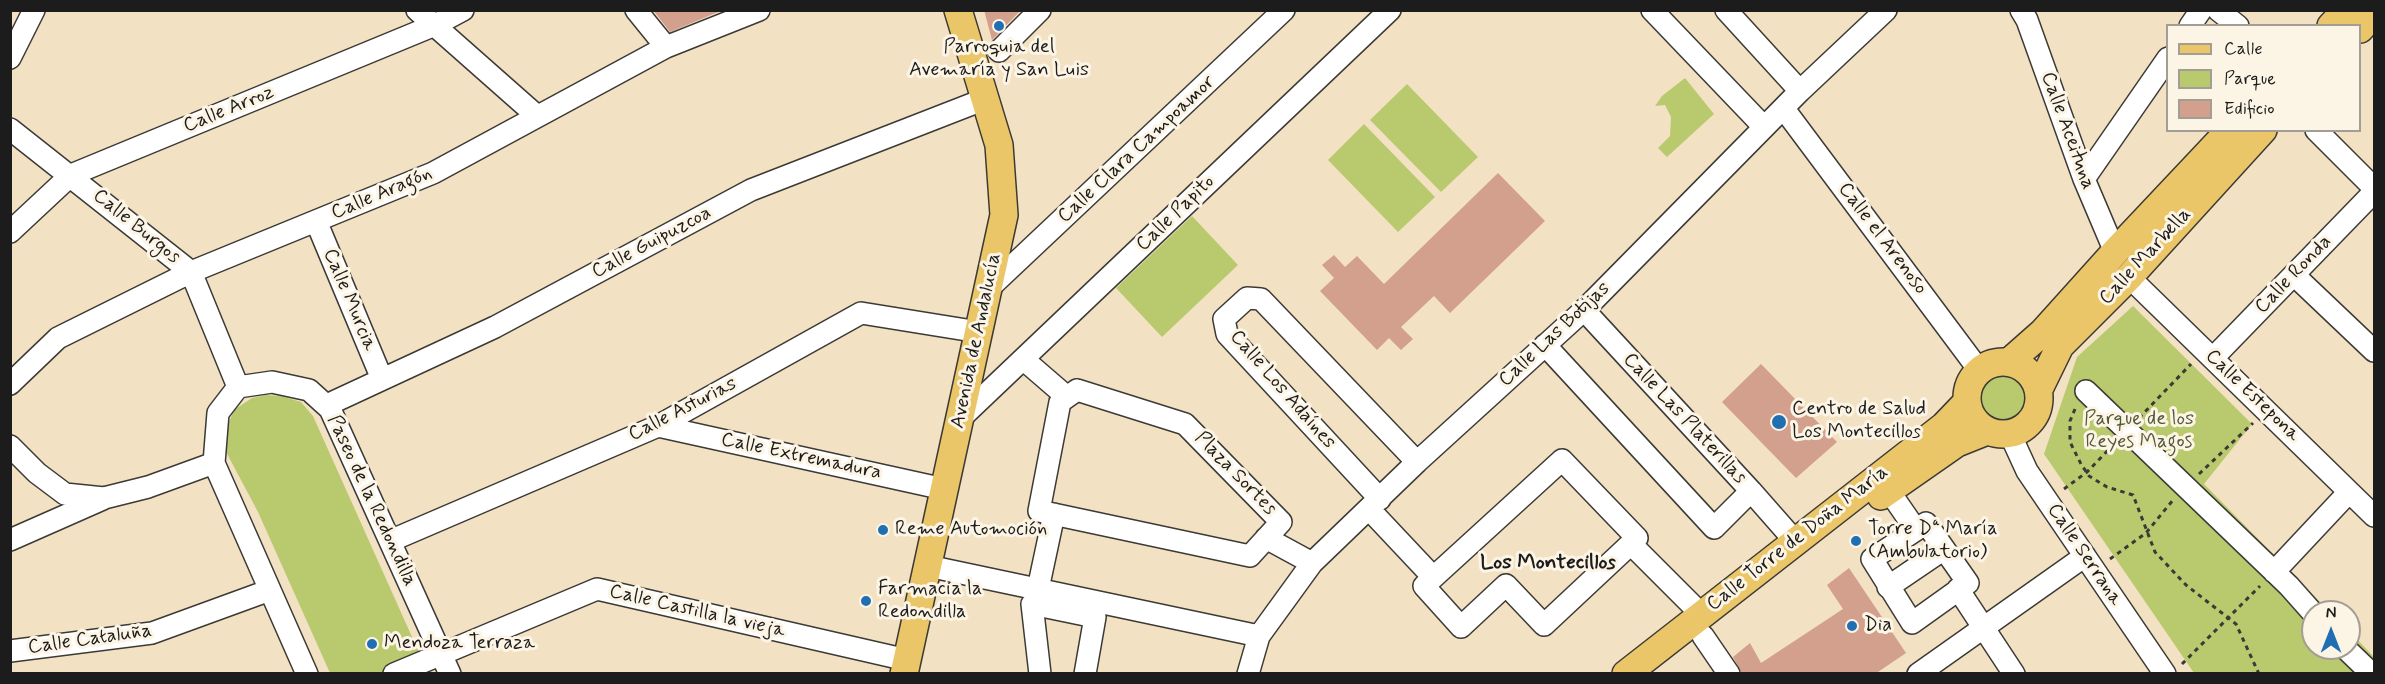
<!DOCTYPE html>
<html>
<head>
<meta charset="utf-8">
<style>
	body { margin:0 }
	#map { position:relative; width:2385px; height:684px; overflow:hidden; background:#f3e1c3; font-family:Mynerve,sans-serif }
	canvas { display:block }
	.frame { position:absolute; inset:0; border:12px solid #1c1c1c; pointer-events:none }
	.legend { position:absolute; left:2166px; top:24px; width:195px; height:108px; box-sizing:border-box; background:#fcf5e5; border:2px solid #a29e95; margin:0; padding:8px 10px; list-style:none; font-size:18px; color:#1c1c1c }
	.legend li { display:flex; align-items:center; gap:12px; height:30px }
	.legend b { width:30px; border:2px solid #a29e95 }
	.north { position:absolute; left:2301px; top:600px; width:60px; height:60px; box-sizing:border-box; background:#fcf5e5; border:2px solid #a29e95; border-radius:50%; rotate:0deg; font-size:16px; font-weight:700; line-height:24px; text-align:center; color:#1c1c1c }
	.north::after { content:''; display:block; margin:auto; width:21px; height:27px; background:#1f6fb2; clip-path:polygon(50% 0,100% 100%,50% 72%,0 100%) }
</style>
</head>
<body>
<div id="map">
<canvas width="2385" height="684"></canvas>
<div class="frame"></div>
<ul class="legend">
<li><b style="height:8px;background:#ebc669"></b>Calle</li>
<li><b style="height:16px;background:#b9ca6e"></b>Parque</li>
<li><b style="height:16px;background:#d2a08d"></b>Edificio</li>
</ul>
<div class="north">N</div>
</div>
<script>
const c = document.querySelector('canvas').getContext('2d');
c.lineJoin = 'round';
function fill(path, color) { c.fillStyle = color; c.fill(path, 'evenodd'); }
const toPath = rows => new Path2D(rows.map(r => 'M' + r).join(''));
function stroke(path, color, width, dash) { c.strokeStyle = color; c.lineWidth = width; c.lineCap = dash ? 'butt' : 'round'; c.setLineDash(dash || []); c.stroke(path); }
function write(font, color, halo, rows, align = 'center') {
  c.font = font + ' Mynerve,sans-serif'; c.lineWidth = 6; c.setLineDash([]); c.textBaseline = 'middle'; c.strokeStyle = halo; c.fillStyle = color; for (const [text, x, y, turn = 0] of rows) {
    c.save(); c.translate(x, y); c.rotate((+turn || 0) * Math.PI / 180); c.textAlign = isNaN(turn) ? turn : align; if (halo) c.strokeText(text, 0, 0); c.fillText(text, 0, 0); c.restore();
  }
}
const green = toPath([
	[1685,78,1714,114,1667,157,1658,148,1670,136,1671,117,1665,105,1655,106,1662,96],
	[1407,84,1478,157,1441,192,1370,120],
	[1364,124,1435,197,1398,232,1328,160],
	[1192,216,1238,265,1162,337,1116,288],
	[2133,306,2252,424,2204,484,2330,612,2313,612,2313,648,2349,648,2349,631,2374,657,2374,673,2194,673,2044,454,2077,357],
	'1977 400a26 26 0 1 1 52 0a26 26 0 1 1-52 0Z',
	[266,395,281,396,301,402,313,416,417,648,431,673,330,673,258,512,225,450,227,427,234,410,252,398]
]);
const building = toPath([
	[653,10,723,10,670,32],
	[984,10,1021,10,992,40],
	[1498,173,1545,221,1450,313,1434,296,1401,327,1413,339,1401,350,1389,338,1377,350,1320,291,1334,278,1322,265,1334,255,1345,267,1357,256,1384,284],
	[1761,364,1837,442,1796,478,1722,402],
	[1849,568,1906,653,1875,674,1742,674,1733,657,1750,643,1761,663,1843,609,1827,585]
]);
const path = toPath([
	[2075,409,2070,421,2070,442,2081,464,2089,476,2107,487,2133,495,2155,552,2186,585,2236,624,2259,674],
	[2139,418,2191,364],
	[2199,474,2253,423],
	[2064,489,2087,472,2114,444],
	[2110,559,2146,533,2173,500],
	[2182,664,2260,586]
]);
const minor = toPath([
	[417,10,537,116],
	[636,10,666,47],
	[1652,10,1764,127],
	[1726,10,1800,91],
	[2021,10,2027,20,2084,179,2115,252],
	[2218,10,2238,26],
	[2190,26,2201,10],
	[999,51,1040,10],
	[10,58,34,10],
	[1784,109,1979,370],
	[10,129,191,272,238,387],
	[2316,130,2374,188],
	[2084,179,2168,58],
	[316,221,382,379],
	[10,232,71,175,435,25,463,10],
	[2294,275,2374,351],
	[2129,277,2374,516],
	[989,288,1284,10],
	[1545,345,1714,528,1751,491,1584,310],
	[2213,358,2374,192],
	[1023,359,1067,397],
	[10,384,58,338,191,272,433,173,666,47,759,10],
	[1077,390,1185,424,1281,522,1250,556,1039,511,1060,402,1077,390],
	[2086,391,2289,586,2313,613],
	[327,405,495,327,751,190,985,99],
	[962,417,1390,10],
	[658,426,944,489],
	[2010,434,2027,471,2165,674],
	[10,446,37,473,65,494,104,498,148,487,214,463],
	[1562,460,1637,538,1544,625,1506,585,1461,627,1424,586,1562,460],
	[1751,491,1795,541],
	[1889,491,1916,530,1926,523,1968,583,1912,623,1872,559,1916,530],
	[1380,499,1227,334,1224,319,1247,298,1261,299,1417,462],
	[1369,509,1433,577],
	[1266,538,1312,563],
	[10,540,103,499],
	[390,541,658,426,861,313,979,332],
	[1631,544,1702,615],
	[928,566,1259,636],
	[2274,572,2349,492],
	[1888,587,1944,549],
	[1038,589,1054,514],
	[1958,589,2014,674],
	[1703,636,1729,674],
	[2345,648,2372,674],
	[10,651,152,633,270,590],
	[307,674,214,463,218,413,238,387,272,382,309,390,330,409,450,674],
	[394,674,597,589,907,660],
	[1040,674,1032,604,1095,617,1085,674],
	[1248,674,1259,636,1312,563,1417,462,1584,310,1800,91,1886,10],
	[1918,674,2085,556]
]);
const major = toPath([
	[2331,26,2346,10],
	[2360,29,2374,13],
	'1967 398a36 36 0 1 1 72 0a36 36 0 1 1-72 0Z',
	[2009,362,2043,332,2115,252,2230,130],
	[2039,389,2060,346,2129,277,2263,130],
	[1881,496,1957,443,1987,431],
	[904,674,1004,215,999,145,958,10],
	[1626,674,1944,426,1967,402]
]);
const markers = [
	[999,26,6,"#1f6fb2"],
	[1779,422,8,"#1f6fb2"],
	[883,530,6,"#1f6fb2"],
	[1856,541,6,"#1f6fb2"],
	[866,601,6,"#1f6fb2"],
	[1852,626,6,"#1f6fb2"],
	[372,644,6,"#1f6fb2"]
];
const poiNames = [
	["Parroquia del",999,48,"center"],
	["Avemaría y San Luis",999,71,"center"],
	["Centro de Salud",1792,410],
	["Los Montecillos",1792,433],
	["Reme Automoción",895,530],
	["Torre Dª María",1868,530],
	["(Ambulatorio)",1868,553],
	["Farmacia la",878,590],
	["Redondilla",878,613],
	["Dia",1864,626],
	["Mendoza Terraza",384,644]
];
const streetNames = [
	["Calle Arroz",229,110,-22],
	["Calle Aceituna",2067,131,70],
	["Calle Clara Campoamor",1137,150,-43],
	["Calle Aragón",382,194,-23],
	["Calle Papito",1176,214,-44],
	["Calle Burgos",136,227,39],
	["Calle el Arenoso",1882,239,53],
	["Calle Guipuzcoa",652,243,-28],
	["Calle Marbella",2146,257,-47],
	["Calle Ronda",2294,275,-46],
	["Calle Murcia",349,300,67],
	["Calle Las Botijas",1555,335,-43],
	["Avenida de Andalucía",977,341,-78],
	["Calle Los Adaínes",1282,390,49],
	["Calle Estepona",2252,396,44],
	["Calle Asturias",683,410,-27],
	["Calle Las Platerillas",1684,419,47],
	["Calle Extremadura",801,457,12],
	["Plaza Sortes",1235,474,46],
	["Paseo de la Redondilla",371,501,65],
	["Calle Torre de Doña María",1798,539,-38],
	["Calle Serrana",2084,555,56],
	["Calle Castilla la vieja",697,612,13],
	["Calle Cataluña",90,640,-8]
];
const parkNames = [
	["Parque de los",2139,420],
	["Reyes Magos",2139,443]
];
const neighbourhoodNames = [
	["Los Montecillos",1548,564]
];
fill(green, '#b9ca6e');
fill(building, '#d2a08d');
stroke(minor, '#3c3a35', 24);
stroke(major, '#3c3a35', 30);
stroke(path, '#3c3a35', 3, [4.5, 4.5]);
stroke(minor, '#fff', 21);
stroke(major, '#ebc669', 27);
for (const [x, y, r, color] of markers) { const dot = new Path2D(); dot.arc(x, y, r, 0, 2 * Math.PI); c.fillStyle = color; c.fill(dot); stroke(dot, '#fcf5e5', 2); }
write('20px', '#1c1c1c', '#fcf5e5', poiNames, 'left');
write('20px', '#1c1c1c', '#fcf5e5', streetNames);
write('20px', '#535939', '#fcf5e5', parkNames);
write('bold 21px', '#1c1c1c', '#fcf5e5', neighbourhoodNames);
</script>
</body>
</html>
